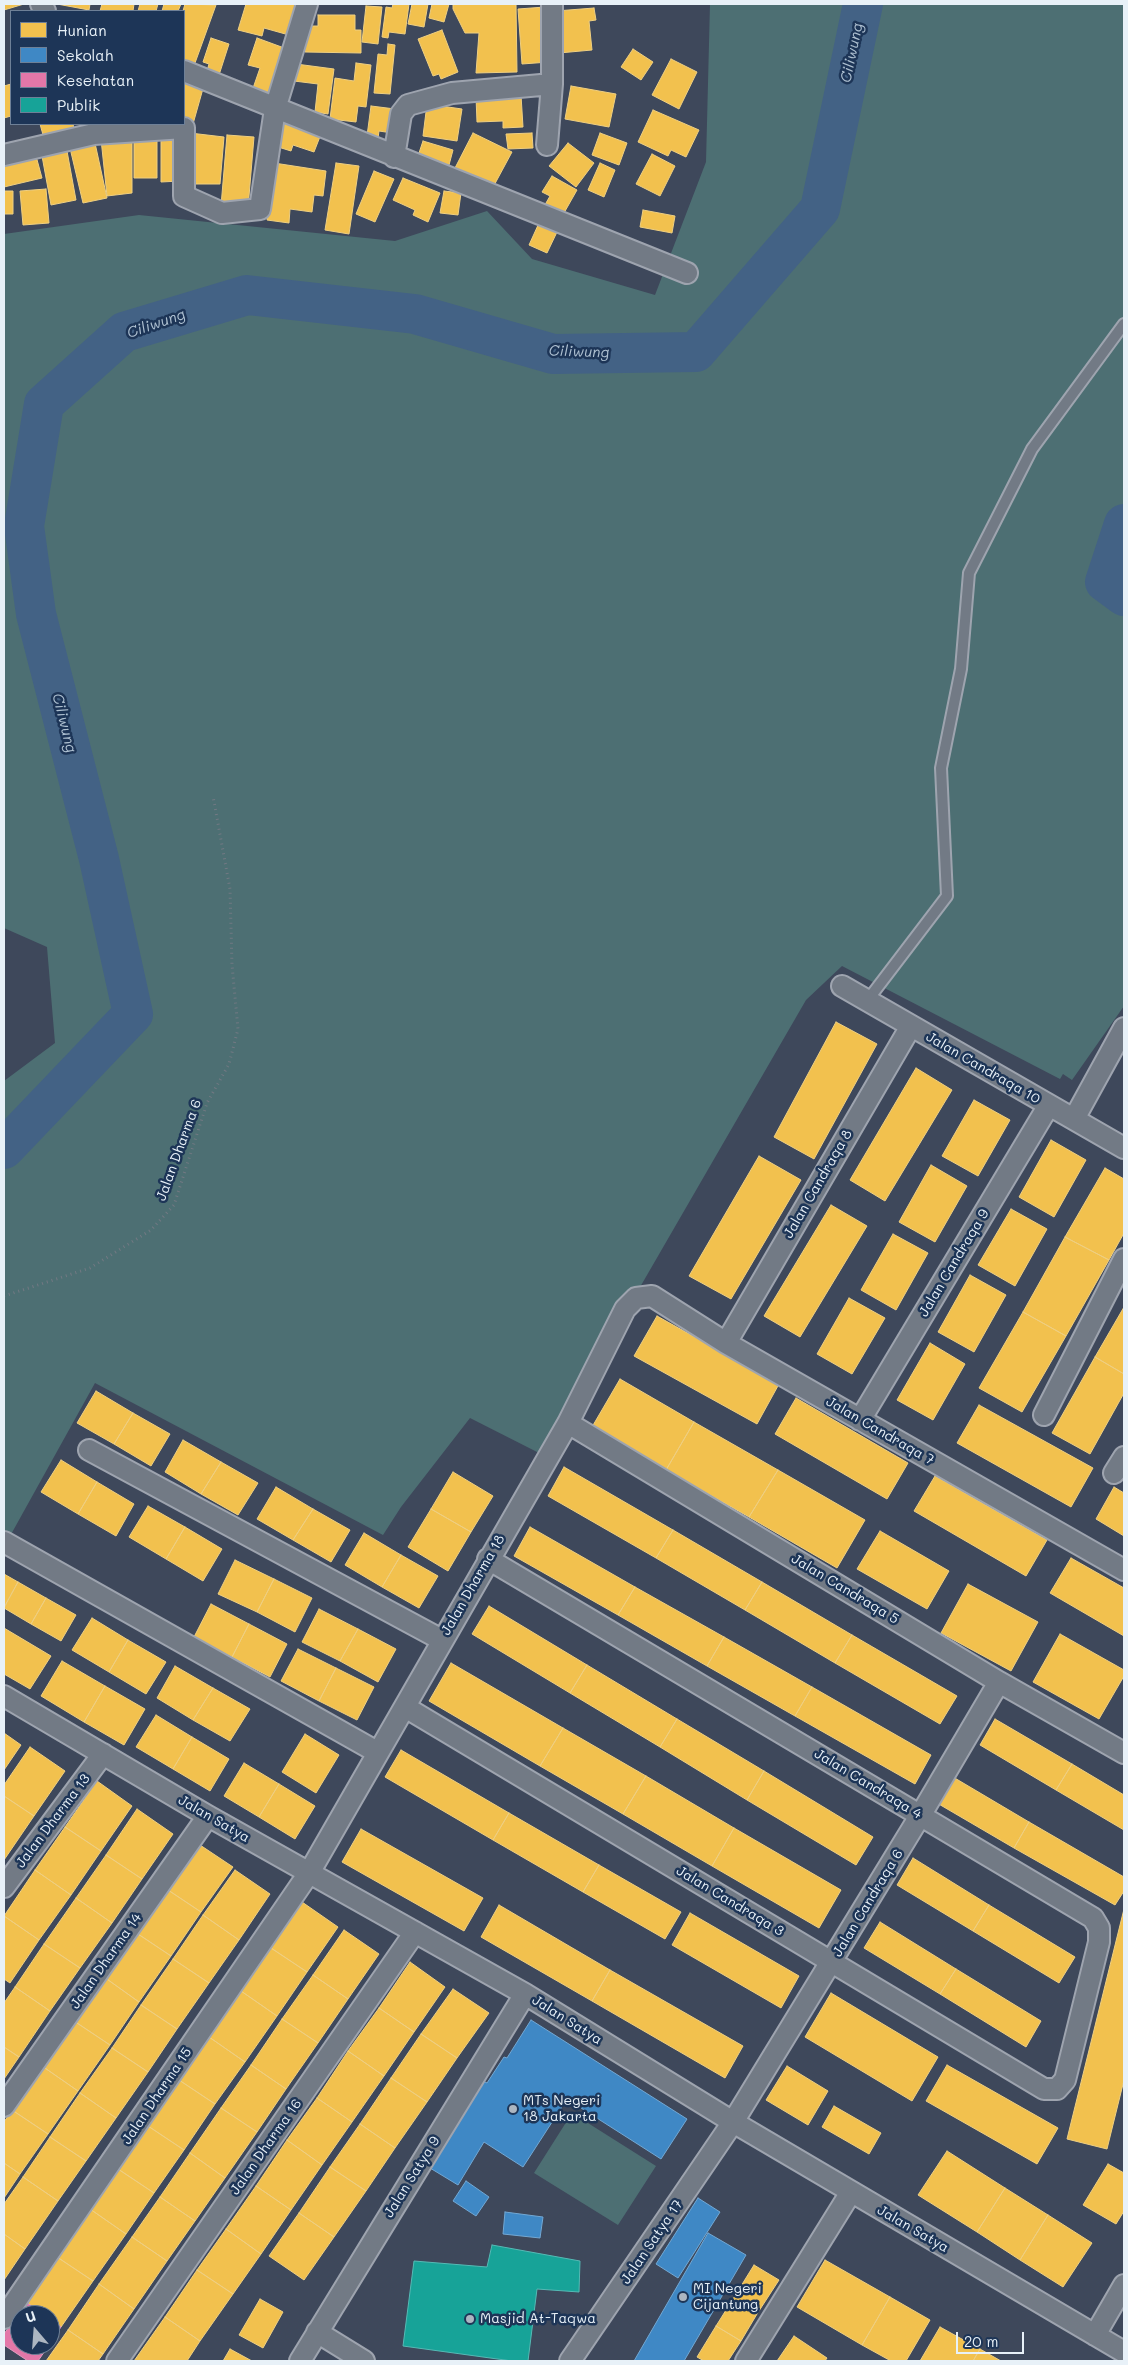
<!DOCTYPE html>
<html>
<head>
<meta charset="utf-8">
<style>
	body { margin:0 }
	#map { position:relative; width:1128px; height:2365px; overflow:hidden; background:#3e485b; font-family:Mali,sans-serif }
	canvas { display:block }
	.frame { position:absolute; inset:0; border:5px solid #e8f1f8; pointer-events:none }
	.legend { position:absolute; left:10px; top:10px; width:175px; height:115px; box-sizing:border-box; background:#1d3557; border:1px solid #6e8097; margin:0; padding:6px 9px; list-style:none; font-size:15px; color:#e8f1f8 }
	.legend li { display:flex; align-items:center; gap:10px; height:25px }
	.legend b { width:25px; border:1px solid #6e8097 }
	.north { position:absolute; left:10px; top:2305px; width:50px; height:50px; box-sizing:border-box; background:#1d3557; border:1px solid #6e8097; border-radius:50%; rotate:342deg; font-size:14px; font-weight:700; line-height:20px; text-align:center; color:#e8f1f8 }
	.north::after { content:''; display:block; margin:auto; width:18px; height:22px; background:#acb6c1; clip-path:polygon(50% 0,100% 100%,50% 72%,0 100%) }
	.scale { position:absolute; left:956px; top:2332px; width:68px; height:22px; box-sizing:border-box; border:2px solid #e8f1f8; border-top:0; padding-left:6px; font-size:15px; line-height:18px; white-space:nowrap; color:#e8f1f8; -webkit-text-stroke:4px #1d3557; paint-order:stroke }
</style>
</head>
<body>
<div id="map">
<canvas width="1128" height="2365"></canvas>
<div class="frame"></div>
<ul class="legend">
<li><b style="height:14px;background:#f2c14e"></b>Hunian</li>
<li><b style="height:14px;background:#3f88c5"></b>Sekolah</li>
<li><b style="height:14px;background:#e377a8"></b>Kesehatan</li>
<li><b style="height:14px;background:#17a398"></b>Publik</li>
</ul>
<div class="north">U</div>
<div class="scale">20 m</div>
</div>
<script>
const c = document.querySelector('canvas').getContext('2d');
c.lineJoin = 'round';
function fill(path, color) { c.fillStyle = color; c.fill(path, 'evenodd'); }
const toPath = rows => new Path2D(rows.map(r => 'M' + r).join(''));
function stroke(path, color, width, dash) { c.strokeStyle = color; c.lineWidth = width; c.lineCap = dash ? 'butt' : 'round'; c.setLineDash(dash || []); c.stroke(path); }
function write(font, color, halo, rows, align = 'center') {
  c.font = font + ' Mali,sans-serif'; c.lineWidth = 5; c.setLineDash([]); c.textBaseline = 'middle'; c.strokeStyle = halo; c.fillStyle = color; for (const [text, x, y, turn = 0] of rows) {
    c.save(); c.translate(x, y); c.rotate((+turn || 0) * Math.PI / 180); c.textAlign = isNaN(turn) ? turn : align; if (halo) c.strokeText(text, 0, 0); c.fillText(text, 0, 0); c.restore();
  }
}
const green = toPath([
	[710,4,1124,4,1124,1006,1072,1080,1063,1074,1060,1079,842,966,806,1000,543,1455,470,1418,401,1507,383,1535,95,1383,4,1547,4,1081,55,1043,47,947,4,928,4,234,139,215,395,241,487,211,532,259,655,295,706,162],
	[572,2113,656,2166,618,2225,534,2173]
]);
const homes = toPath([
	[4,4,24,4,4,10,4,4],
	[57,4,90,4,89,10,57,4],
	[102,4,134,4,133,11,100,11,102,4],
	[140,4,158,4,156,11,138,11,140,4],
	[164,4,181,4,178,11,162,11,164,4],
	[185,4,216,5,195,63,184,60,183,11,185,4],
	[246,4,298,4,289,35,264,28,262,36,238,30,246,4],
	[393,4,409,4,405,34,389,32,388,38,382,37,386,7,392,8,393,4],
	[412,4,428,4,424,27,408,24,412,4],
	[432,4,449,4,444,22,429,18,432,4],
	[453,4,516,4,517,72,476,73,479,33,465,33,453,9,453,4],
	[366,6,382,7,378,44,362,42,366,6],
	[545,7,549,62,522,64,518,9,545,7],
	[594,8,596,20,589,21,592,50,559,53,556,11,594,8],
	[318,15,355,15,355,30,361,30,361,53,305,52,306,26,318,26,318,15],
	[442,30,458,72,441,79,439,74,433,76,418,39,442,30],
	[211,38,229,44,219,75,207,71,209,64,203,62,211,38],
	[257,38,287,49,269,100,251,94,260,68,248,65,257,38],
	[388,44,395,45,390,94,374,93,378,54,387,55,388,44],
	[633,49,653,62,641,80,621,67,633,49],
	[671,59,697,72,679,109,652,95,671,59],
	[356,63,371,65,366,107,358,106,356,122,330,119,335,78,354,81,356,63],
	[296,64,334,69,328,114,315,112,318,84,294,81,296,64],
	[184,78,204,85,193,124,184,124,184,78],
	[11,84,11,116,4,118,4,86,11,84],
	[571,86,616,94,609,127,565,119,571,86],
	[521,95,523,127,503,128,503,121,477,122,476,97,521,95],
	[427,104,462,109,457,141,423,136,427,104],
	[371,106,395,109,392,133,379,131,378,138,367,136,371,106],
	[653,110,699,130,686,157,671,150,668,156,638,142,653,110],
	[284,121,321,134,314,152,293,145,291,151,275,146,284,121],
	[40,124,73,124,75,134,45,142,40,124],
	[190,133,224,137,220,184,191,184,190,133],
	[473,133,512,152,491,191,481,182,455,168,473,133],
	[532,133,533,148,508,149,506,134,532,133],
	[600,133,627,143,619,165,592,155,600,133],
	[134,135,157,135,157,178,134,178,134,135],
	[161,135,180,135,180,181,161,182,161,135],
	[227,135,254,137,248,208,221,206,227,135],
	[132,136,132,193,107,196,101,139,132,136],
	[423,141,453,150,449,165,418,156,423,141],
	[95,143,107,198,83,203,70,148,95,143],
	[568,143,594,163,576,187,549,166,568,143],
	[67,151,76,200,51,205,42,156,67,151],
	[652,154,675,166,660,196,636,184,652,154],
	[36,156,42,178,4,187,4,164,36,156],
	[274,163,326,171,323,196,314,195,312,212,290,209,289,223,267,220,274,163],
	[336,163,359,166,349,234,325,230,336,163],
	[600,163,615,170,604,197,588,190,600,163],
	[374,171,394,179,375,222,356,214,374,171],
	[552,176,577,190,560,220,542,210,550,196,542,192,552,176],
	[403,178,440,193,428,222,413,215,415,210,393,200,403,178],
	[46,189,49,223,23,225,20,191,46,189],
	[4,191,13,191,13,214,4,214,4,191],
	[444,191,461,193,458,215,440,213,444,191],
	[643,210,675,216,672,233,640,227,643,210],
	[539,223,557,232,547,253,529,245,539,223],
	[836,1022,877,1044,814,1159,774,1137,836,1022],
	[916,1068,952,1090,885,1201,850,1180,916,1068],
	[974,1100,1010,1120,978,1176,942,1156,974,1100],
	[1051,1140,1086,1160,1054,1217,1019,1197,1051,1140],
	[759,1156,801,1180,731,1299,689,1276,759,1156],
	[931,1165,967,1186,935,1242,899,1222,931,1165],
	[1105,1168,1124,1179,1124,1233,1109,1260,1065,1237,1105,1168],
	[831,1205,867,1226,800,1337,764,1316,831,1205],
	[1011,1209,1047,1229,1015,1286,978,1265,1011,1209],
	[893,1234,928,1253,896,1310,861,1290,893,1234],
	[1065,1237,1109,1260,1066,1336,1023,1312,1065,1237],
	[970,1275,1006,1295,974,1352,938,1332,970,1275],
	[849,1298,885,1318,852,1374,817,1354,849,1298],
	[1124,1307,1124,1374,1095,1357,1124,1307],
	[1023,1312,1066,1336,1022,1412,979,1388,1023,1312],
	[657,1316,779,1384,757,1424,634,1356,657,1316],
	[930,1343,965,1364,933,1420,897,1400,930,1343],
	[1095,1357,1124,1374,1124,1393,1090,1454,1052,1433,1095,1357],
	[620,1379,694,1422,666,1470,592,1427,620,1379],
	[96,1391,133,1413,114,1444,77,1423,96,1391],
	[796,1398,908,1463,887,1499,775,1434,796,1398],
	[979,1405,1093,1468,1071,1507,957,1443,979,1405],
	[133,1413,170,1434,151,1466,114,1444,133,1413],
	[694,1422,778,1470,749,1517,666,1470,694,1422],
	[183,1440,221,1462,201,1494,165,1472,183,1440],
	[61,1460,97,1482,78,1514,41,1492,61,1460],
	[221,1462,258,1483,238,1515,201,1494,221,1462],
	[564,1467,673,1530,656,1558,548,1496,564,1467],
	[778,1470,865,1520,837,1568,749,1517,778,1470],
	[453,1472,493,1496,471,1532,431,1509,453,1472],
	[935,1476,1047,1540,1026,1576,914,1511,935,1476],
	[97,1482,134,1504,116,1536,78,1514,97,1482],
	[276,1487,313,1509,293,1540,257,1519,276,1487],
	[1114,1487,1124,1493,1124,1536,1096,1519,1114,1487],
	[148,1506,185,1527,166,1559,129,1537,148,1506],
	[313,1509,350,1530,331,1562,293,1540,313,1509],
	[431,1509,471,1532,448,1571,408,1547,431,1509],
	[185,1527,222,1549,203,1581,166,1559,185,1527],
	[530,1527,635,1587,618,1615,514,1556,530,1527],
	[673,1530,762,1582,745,1610,656,1558,673,1530],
	[880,1531,949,1571,927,1609,857,1569,880,1531],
	[364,1533,401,1555,382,1587,345,1565,364,1533],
	[401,1555,438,1576,419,1608,382,1587,401,1555],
	[1071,1558,1124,1588,1124,1636,1050,1593,1071,1558],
	[235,1560,274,1579,257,1612,218,1594,235,1560],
	[4,1574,18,1582,4,1607,4,1574],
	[274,1579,312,1598,295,1632,257,1612,274,1579],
	[18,1582,46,1598,31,1624,4,1608,18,1582],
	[762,1582,852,1635,835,1663,745,1610,762,1582],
	[968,1584,1038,1622,1011,1671,941,1633,968,1584],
	[635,1587,724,1637,707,1666,618,1615,635,1587],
	[46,1598,76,1615,61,1641,31,1624,46,1598],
	[211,1604,249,1624,232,1657,194,1637,211,1604],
	[489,1606,587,1665,570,1693,472,1634,489,1606],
	[319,1609,358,1629,340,1661,302,1642,319,1609],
	[92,1618,128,1640,109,1672,72,1650,92,1618],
	[249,1624,287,1644,270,1677,232,1657,249,1624],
	[4,1628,51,1656,30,1689,4,1674,4,1628],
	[358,1629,396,1649,378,1682,340,1661,358,1629],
	[1060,1634,1124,1670,1124,1676,1099,1719,1033,1682,1060,1634],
	[852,1635,957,1696,940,1724,835,1663,852,1635],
	[724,1637,812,1687,795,1716,707,1666,724,1637],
	[128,1640,166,1662,146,1694,109,1672,128,1640],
	[298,1649,336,1668,319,1701,281,1681,298,1649],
	[62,1661,105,1686,84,1722,41,1696,62,1661],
	[451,1663,563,1728,540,1766,429,1701,451,1663],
	[587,1665,677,1719,660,1747,570,1693,587,1665],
	[175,1666,213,1688,193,1720,157,1698,175,1666],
	[336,1668,374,1687,357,1720,319,1701,336,1668],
	[105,1686,145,1709,124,1745,84,1722,105,1686],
	[812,1687,931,1755,915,1784,795,1716,812,1687],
	[213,1688,250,1709,230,1741,193,1720,213,1688],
	[156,1715,192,1737,173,1769,136,1747,156,1715],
	[677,1719,764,1771,747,1800,660,1747,677,1719],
	[995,1719,1072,1764,1056,1790,980,1745,995,1719],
	[563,1728,646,1776,623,1814,540,1766,563,1728],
	[4,1733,21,1745,4,1770,4,1733],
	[305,1734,339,1755,316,1793,282,1772,305,1734],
	[192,1737,229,1759,210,1791,173,1769,192,1737],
	[30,1747,65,1771,34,1816,4,1796,4,1785,30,1747],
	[401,1750,509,1813,493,1840,385,1777,401,1750],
	[244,1763,279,1784,259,1817,224,1796,244,1763],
	[1072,1764,1124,1795,1124,1830,1056,1790,1072,1764],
	[764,1771,873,1837,856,1865,747,1800,764,1771],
	[646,1776,734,1828,712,1866,623,1814,646,1776],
	[953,1777,1029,1822,1014,1848,937,1803,953,1777],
	[97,1781,132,1806,101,1851,65,1827,97,1781],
	[279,1784,315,1806,295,1839,259,1817,279,1784],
	[4,1796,34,1816,4,1860,4,1796],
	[137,1809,173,1834,142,1879,106,1855,137,1809],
	[509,1813,599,1865,583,1892,493,1840,509,1813],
	[1029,1822,1124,1877,1124,1891,1115,1905,1014,1848,1029,1822],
	[65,1827,101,1851,71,1895,35,1870,65,1827],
	[734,1828,841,1890,819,1928,712,1866,734,1828],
	[361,1829,483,1898,464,1931,342,1862,361,1829],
	[197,1843,233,1867,201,1912,165,1888,197,1843],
	[106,1855,142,1879,112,1923,76,1898,106,1855],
	[913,1858,989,1905,973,1931,897,1885,913,1858],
	[599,1865,681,1912,665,1939,583,1892,599,1865],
	[35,1870,71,1895,39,1940,4,1916,35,1870],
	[235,1870,270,1894,239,1940,203,1915,235,1870],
	[165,1888,201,1912,171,1956,135,1932,165,1888],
	[76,1898,112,1923,80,1968,44,1944,76,1898],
	[302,1902,338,1927,307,1972,271,1948,302,1902],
	[499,1905,610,1970,592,2001,481,1937,499,1905],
	[989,1905,1075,1957,1059,1983,973,1931,989,1905],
	[1124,1909,1124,2080,1107,2149,1067,2139,1124,1909],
	[690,1913,799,1976,781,2008,672,1945,690,1913],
	[203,1915,239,1940,209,1983,173,1959,203,1915],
	[4,1916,39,1940,10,1983,4,1979,4,1916],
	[880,1922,956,1969,940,1994,864,1948,880,1922],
	[344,1930,379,1954,348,1999,313,1975,344,1930],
	[135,1932,171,1956,139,2002,104,1977,135,1932],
	[44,1944,80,1968,50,2011,15,1987,44,1944],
	[271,1948,307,1972,277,2016,241,1991,271,1948],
	[173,1959,209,1983,177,2029,141,2005,173,1959],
	[410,1962,445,1987,414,2032,379,2008,410,1962],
	[956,1969,1041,2021,1026,2047,940,1994,956,1969],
	[610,1970,743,2046,725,2078,592,2001,610,1970],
	[313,1975,348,1999,318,2043,282,2019,313,1975],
	[104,1977,139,2002,110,2045,74,2021,104,1977],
	[15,1987,50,2011,19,2057,4,2047,4,2003,15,1987],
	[453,1989,489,2013,457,2058,421,2034,453,1989],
	[241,1991,277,2016,245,2062,209,2037,241,1991],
	[831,1993,938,2057,912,2101,805,2037,831,1993],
	[141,2005,177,2029,148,2072,112,2048,141,2005],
	[379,2008,414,2032,384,2076,348,2051,379,2008],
	[282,2019,318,2043,286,2089,251,2065,282,2019],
	[74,2021,110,2045,78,2091,42,2066,74,2021],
	[421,2034,457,2058,427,2102,391,2078,421,2034],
	[209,2037,245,2062,215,2104,179,2080,209,2037],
	[4,2047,19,2057,4,2079,4,2047],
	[112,2048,148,2072,116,2118,80,2093,112,2048],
	[348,2051,384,2076,352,2122,317,2098,348,2051],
	[251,2065,286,2089,257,2132,221,2108,251,2065],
	[947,2065,1058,2128,1037,2164,926,2101,947,2065],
	[42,2066,78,2091,48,2134,12,2110,42,2066],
	[787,2066,828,2091,808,2125,766,2100,787,2066],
	[391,2078,427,2102,395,2148,360,2124,391,2078],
	[179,2080,215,2104,184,2150,148,2126,179,2080],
	[80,2093,116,2118,86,2161,50,2137,80,2093],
	[317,2098,352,2122,322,2165,287,2140,317,2098],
	[834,2106,881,2133,869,2154,822,2127,834,2106],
	[221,2108,257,2132,225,2178,190,2153,221,2108],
	[12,2110,48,2134,20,2174,4,2163,4,2122,12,2110],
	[360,2124,395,2148,366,2191,330,2167,360,2124],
	[148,2126,184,2150,154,2193,118,2169,148,2126],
	[50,2137,86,2161,58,2201,23,2177,50,2137],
	[287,2140,322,2165,291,2210,256,2186,287,2140],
	[947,2151,1005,2188,977,2232,918,2195,947,2151],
	[190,2153,225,2178,195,2221,160,2197,190,2153],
	[4,2163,20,2174,4,2198,4,2163],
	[1108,2164,1124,2173,1124,2211,1116,2224,1083,2205,1108,2164],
	[330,2167,366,2191,334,2237,299,2213,330,2167],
	[118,2169,154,2193,126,2234,90,2209,118,2169],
	[23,2177,58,2201,25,2249,4,2234,4,2204,23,2177],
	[256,2186,291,2210,261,2254,226,2229,256,2186],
	[1005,2188,1048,2215,1020,2260,977,2232,1005,2188],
	[160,2197,195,2221,167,2261,132,2237,160,2197],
	[90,2209,126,2234,93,2281,57,2257,90,2209],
	[299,2213,334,2237,304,2280,269,2256,299,2213],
	[1048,2215,1092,2243,1063,2287,1020,2260,1048,2215],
	[226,2229,261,2254,233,2294,197,2270,226,2229],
	[4,2234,25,2249,4,2280,4,2234],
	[132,2237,167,2261,134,2309,99,2284,132,2237],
	[57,2257,93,2281,61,2327,50,2319,50,2315,44,2315,26,2302,57,2257],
	[825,2260,890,2297,862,2345,797,2307,825,2260],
	[754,2265,779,2280,757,2314,733,2299,754,2265],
	[197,2270,233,2294,200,2341,165,2317,197,2270],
	[99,2284,134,2309,103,2354,68,2330,99,2284],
	[890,2297,930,2320,906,2361,891,2361,862,2345,890,2297],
	[260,2299,283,2312,263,2348,239,2335,260,2299],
	[733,2299,757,2314,741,2341,716,2326,733,2299],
	[165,2317,200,2341,187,2361,134,2361,165,2317],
	[716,2326,741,2341,728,2361,704,2361,697,2357,716,2326],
	[940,2327,980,2349,973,2361,920,2361,940,2327],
	[68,2330,103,2354,98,2361,46,2361,68,2330],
	[794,2336,827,2358,825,2361,777,2361,794,2336],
	[230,2349,252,2361,223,2361,230,2349],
	[980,2349,1001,2361,973,2361,980,2349]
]);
const schools = toPath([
	[531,2020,687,2119,661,2159,567,2099,523,2167,484,2142,458,2185,430,2168,483,2081,487,2083,504,2057,507,2058,531,2020],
	[466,2181,489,2197,476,2216,453,2201,466,2181],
	[698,2198,720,2212,678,2278,656,2264,698,2198],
	[505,2212,543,2217,540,2238,503,2234,505,2212],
	[708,2233,746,2255,684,2361,634,2361,708,2233]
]);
const health = toPath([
	[26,2302,44,2315,20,2315,20,2345,49,2345,38,2361,28,2361,4,2345,4,2334,26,2302],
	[50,2319,61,2327,50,2343,50,2319]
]);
const public = toPath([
	[492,2245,580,2261,579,2292,537,2289,528,2361,512,2361,403,2346,414,2261,487,2267,492,2245]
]);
const river = toPath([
	[1124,524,1105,582,1124,596],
	[4,1149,133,1014,99,859,36,614,24,526,44,404,124,332,247,295,415,314,553,354,696,352,820,209,863,4]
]);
const path = toPath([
	[4,1296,90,1268,151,1230,174,1205,207,1103,229,1064,238,1029,232,965,230,889,213,796]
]);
const service = toPath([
	[867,1001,947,896,941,768,961,669,969,573,1032,449,1124,324]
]);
const minor = toPath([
	[41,4,45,11],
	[184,71,687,273],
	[547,145,552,84],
	[4,155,94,134,184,128,184,196,222,213,260,209,275,109,307,4],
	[394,157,401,114,408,105,452,93,552,84,552,4],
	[842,986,1124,1148],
	[1074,1119,1124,1028],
	[726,1343,911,1026],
	[1044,1415,1124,1259],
	[860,1420,1049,1105],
	[568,1423,999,1682,1124,1753],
	[89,1450,442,1640],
	[1114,1473,1124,1457],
	[4,1542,377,1752],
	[4,1696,208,1816,525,1994,733,2122,1124,2352],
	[405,1707,1044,2089,1057,2089,1065,2080,1099,1942,1099,1928,1093,1918,488,1559],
	[4,1887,103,1754],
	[4,2106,208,1816],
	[4,2318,309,1873,568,1423,625,1309,636,1298,652,1296,726,1343,1124,1570],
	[317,2332,364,2361],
	[1095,2335,1124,2285],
	[117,2361,415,1932],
	[300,2361,525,1994],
	[570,2361,733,2122,920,1816,999,1682],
	[746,2361,851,2192]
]);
const markers = [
	[513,2109,5,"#acb6c1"],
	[683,2297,5,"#acb6c1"],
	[470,2319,5,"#acb6c1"]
];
const streetNames = [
	["Jalan Candraqa 10",983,1068,30],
	["Jalan Dharma 6",179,1150,-70],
	["Jalan Candraqa 8",818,1184,-60],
	["Jalan Candraqa 9",954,1263,-59],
	["Jalan Candraqa 7",880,1431,30],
	["Jalan Dharma 18",473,1585,-60],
	["Jalan Candraqa 5",845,1589,31],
	["Jalan Candraqa 4",868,1784,31],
	["Jalan Satya",214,1819,30],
	["Jalan Dharma 13",53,1821,-53],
	["Jalan Candraqa 3",730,1901,31],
	["Jalan Candraqa 6",868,1903,-59],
	["Jalan Dharma 14",106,1961,-55],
	["Jalan Satya",567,2020,32],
	["Jalan Dharma 15",157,2096,-56],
	["Jalan Dharma 16",266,2147,-55],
	["Jalan Satya 9",412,2177,-58],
	["Jalan Satya",913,2229,30],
	["Jalan Satya 17",652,2242,-56]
];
const poiNames = [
	["MTs Negeri",523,2101],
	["18 Jakarta",523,2117],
	["MI Negeri",693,2289],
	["Cijantung",693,2305],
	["Masjid At-Taqwa",480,2319]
];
const waterNames = [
	["Ciliwung",852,53,-78],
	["Ciliwung",156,324,-19],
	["Ciliwung",579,352,2],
	["Ciliwung",64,723,76]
];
fill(green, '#4d6f73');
fill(homes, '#f2c14e');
stroke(homes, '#efcf81', 1);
fill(schools, '#3f88c5');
stroke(schools, '#72a8d4', 1);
fill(health, '#e377a8');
stroke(health, '#e49cc0', 1);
fill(public, '#17a398');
stroke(public, '#56bab5', 1);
stroke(river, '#436285', 40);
stroke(service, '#9ea4af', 14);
stroke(minor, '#9ea4af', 24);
stroke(path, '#727983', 3, [1, 4]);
stroke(service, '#727a85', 10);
stroke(minor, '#727a85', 20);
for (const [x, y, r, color] of markers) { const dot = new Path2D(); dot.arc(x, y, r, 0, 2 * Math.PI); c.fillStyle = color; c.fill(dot); stroke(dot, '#1d3557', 2); }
write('14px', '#e8f1f8', '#1d3557', streetNames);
write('14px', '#e8f1f8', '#1d3557', poiNames, 'left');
write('italic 15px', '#aec0d1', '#1d3557', waterNames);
</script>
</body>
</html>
